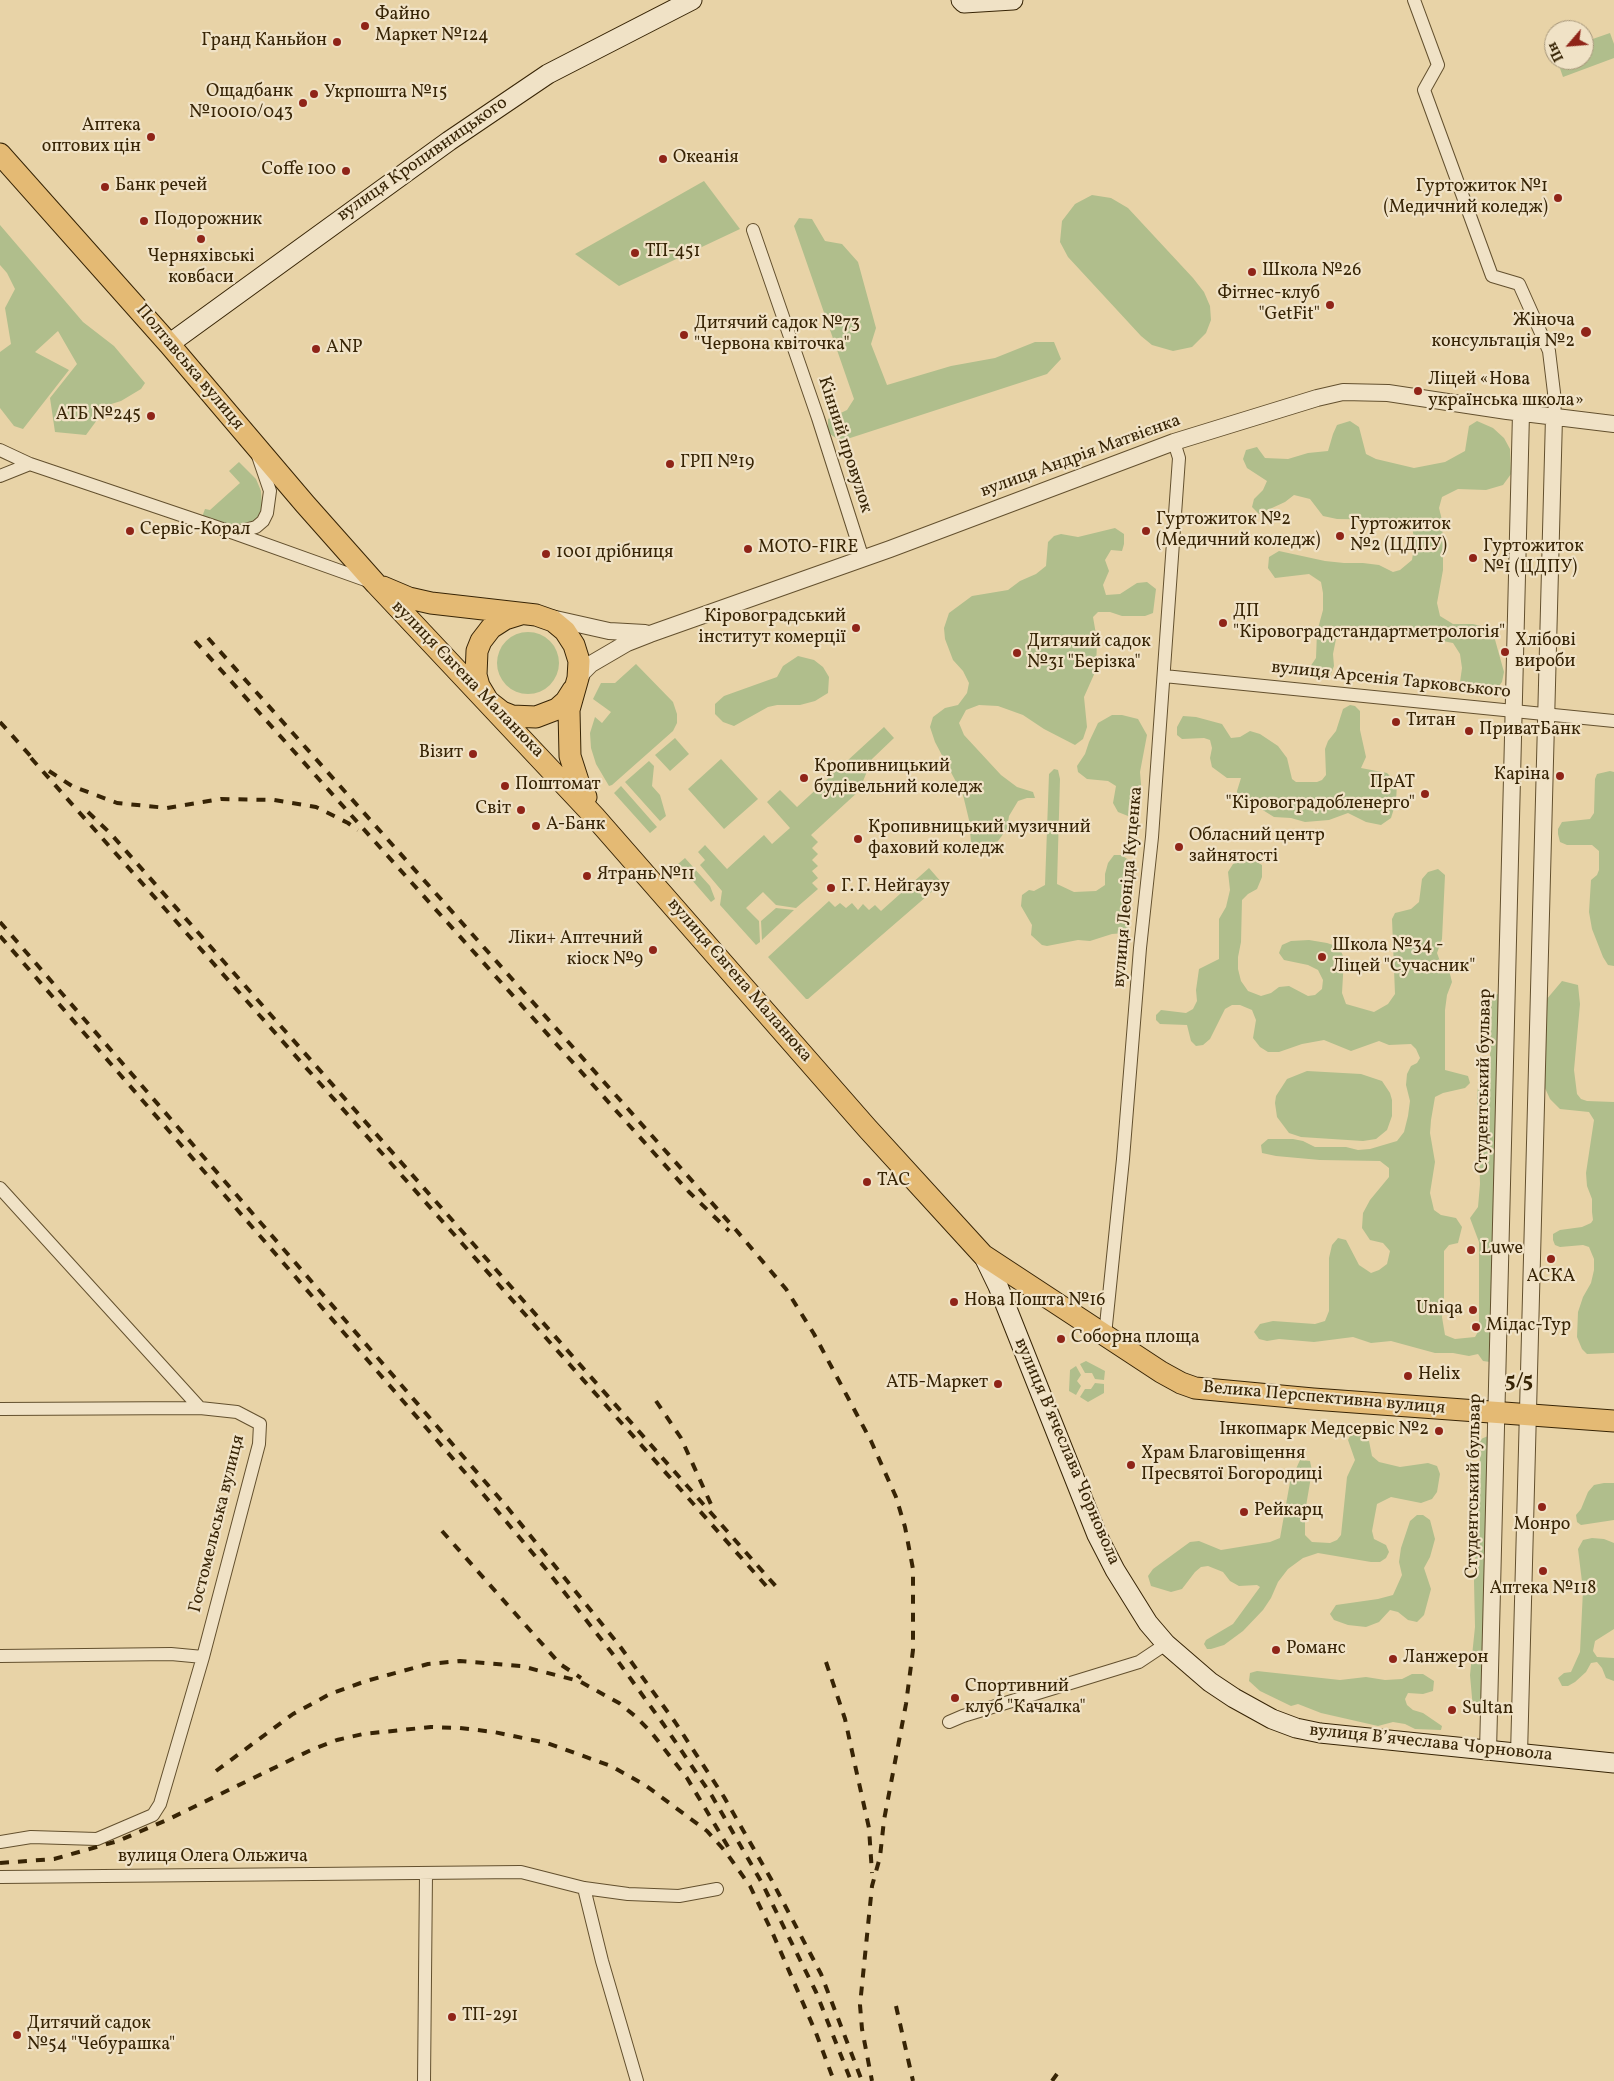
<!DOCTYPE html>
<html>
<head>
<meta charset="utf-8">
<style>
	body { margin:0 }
	#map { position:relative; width:1614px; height:2081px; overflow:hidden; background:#e8d3a7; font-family:Vollkorn,serif }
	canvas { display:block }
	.north { position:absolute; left:1544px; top:20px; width:50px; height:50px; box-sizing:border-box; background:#f0e2c6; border:1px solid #a69679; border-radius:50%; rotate:243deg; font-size:14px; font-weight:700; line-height:20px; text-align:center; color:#372405 }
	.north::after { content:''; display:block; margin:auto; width:18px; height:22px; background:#8f2418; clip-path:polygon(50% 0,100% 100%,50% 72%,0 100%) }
</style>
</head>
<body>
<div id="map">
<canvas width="1614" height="2081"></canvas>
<div class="north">Пн</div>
</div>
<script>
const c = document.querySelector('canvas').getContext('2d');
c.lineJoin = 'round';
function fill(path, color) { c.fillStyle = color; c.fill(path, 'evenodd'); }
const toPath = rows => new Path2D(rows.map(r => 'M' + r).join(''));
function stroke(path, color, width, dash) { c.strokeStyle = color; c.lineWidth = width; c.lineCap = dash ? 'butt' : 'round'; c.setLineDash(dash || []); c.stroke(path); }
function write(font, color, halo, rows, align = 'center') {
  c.font = font + ' Vollkorn,serif'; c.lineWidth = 4.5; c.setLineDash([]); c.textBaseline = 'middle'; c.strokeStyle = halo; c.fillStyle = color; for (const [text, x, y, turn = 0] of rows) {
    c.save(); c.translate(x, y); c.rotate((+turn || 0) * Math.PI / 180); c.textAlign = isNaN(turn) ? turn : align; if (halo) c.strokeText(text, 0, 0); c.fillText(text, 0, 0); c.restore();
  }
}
const green = toPath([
	[1610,33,1614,44,1614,58,1563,77,1557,60,1584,60,1584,42],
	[704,181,740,229,619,286,575,254],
	[1092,195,1111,198,1128,208,1193,278,1204,292,1210,306,1211,320,1206,333,1192,347,1173,351,1152,345,1141,336,1068,257,1060,242,1062,221,1075,204],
	[799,218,812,219,825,241,842,244,858,262,876,328,871,344,887,385,951,366,995,358,1035,342,1054,342,1061,359,1047,374,841,441,828,433,828,419,847,410,854,399,794,226],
	[0,225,83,322,114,346,145,383,141,389,121,401,108,405,86,435,55,432,50,398,77,364,58,331,35,352,69,370,23,429,14,426,0,408,0,352,11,344,5,308,15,289,7,273,0,265],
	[1350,421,1359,427,1366,454,1376,459,1414,468,1445,462,1465,451,1469,426,1477,421,1493,428,1504,438,1510,449,1511,474,1503,485,1486,490,1458,489,1442,497,1439,508,1442,520,1443,545,1443,570,1437,603,1440,616,1453,624,1473,624,1485,627,1494,636,1504,672,1502,682,1495,691,1481,694,1469,690,1460,682,1462,668,1460,654,1453,643,1417,636,1384,638,1351,632,1336,639,1333,654,1334,666,1330,676,1321,679,1314,678,1310,667,1316,658,1317,632,1323,610,1323,593,1321,582,1309,574,1275,578,1268,568,1269,557,1279,551,1325,561,1344,563,1363,563,1379,565,1393,572,1400,570,1412,560,1415,541,1412,528,1401,520,1337,519,1323,516,1310,499,1294,495,1285,502,1259,514,1252,507,1254,499,1263,490,1267,481,1247,468,1243,459,1246,450,1257,447,1265,458,1288,459,1308,453,1328,451,1333,434,1337,425],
	[239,462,256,479,261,491,262,506,260,515,254,522,235,527,202,517,205,509,210,510,240,483,229,471],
	[1115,528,1124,534,1124,544,1122,551,1111,550,1105,560,1109,571,1103,585,1106,595,1120,594,1137,583,1147,582,1156,589,1153,613,1145,616,1122,616,1110,612,1098,612,1093,617,1097,640,1096,670,1084,697,1087,727,1083,739,1075,745,1044,729,1023,715,998,706,979,705,966,710,959,723,964,735,1001,775,1017,787,1033,792,1035,798,1027,798,1018,801,1009,816,1007,829,989,853,978,854,971,842,969,820,963,795,935,742,930,727,933,717,945,708,958,705,967,693,969,683,963,671,953,660,945,639,944,628,949,613,972,596,1008,590,1020,581,1036,574,1046,566,1048,542,1054,536,1061,534,1078,537],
	'497 663a31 31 0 1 1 62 0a31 31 0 1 1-62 0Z',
	[798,656,814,660,823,667,829,677,828,693,815,701,800,705,777,705,768,707,734,726,723,722,715,714,715,704,724,696,777,677,783,666],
	[636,664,673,702,677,714,677,723,673,731,612,785,609,786,596,764,591,748,590,733,595,717,602,723,611,712,593,699,601,683,615,683],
	[1350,705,1355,706,1360,711,1360,730,1366,757,1361,768,1387,773,1397,783,1396,802,1391,818,1381,825,1366,822,1348,813,1329,820,1305,822,1291,818,1274,817,1253,804,1237,800,1237,791,1241,778,1227,778,1212,767,1210,758,1212,748,1210,740,1204,738,1182,739,1177,735,1177,727,1183,716,1196,717,1222,724,1231,738,1240,737,1250,731,1260,734,1278,746,1287,758,1292,779,1296,782,1317,782,1322,780,1326,775,1325,749,1328,741,1336,731,1343,709],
	[1112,715,1122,715,1138,719,1147,735,1140,772,1142,796,1139,809,1135,813,1128,816,1118,812,1113,803,1116,786,1108,781,1087,779,1078,772,1077,766,1085,754,1089,742,1098,723],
	[884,727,894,738,872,759,859,791,811,835,818,842,812,848,818,854,812,860,818,866,812,871,818,878,812,883,818,889,796,908,776,905,763,892,746,908,759,921,760,942,756,945,720,905,722,891,700,865,705,860,698,852,705,845,727,869,764,835,772,844,790,828,767,802,780,790,797,807],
	[675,738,689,754,670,771,655,755],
	[721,759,758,799,724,829,688,789],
	[649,761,654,766,652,786,660,795,666,816,660,821,625,782],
	[1054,769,1058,770,1060,779,1057,884,1074,892,1096,891,1105,885,1105,874,1108,863,1114,855,1121,855,1129,860,1132,872,1131,896,1130,925,1125,933,1112,934,1090,941,1078,940,1047,946,1042,945,1031,935,1032,925,1021,906,1022,895,1029,890,1034,891,1045,885,1049,774],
	[1610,771,1614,772,1614,966,1608,965,1603,957,1592,929,1589,912,1591,880,1597,875,1599,870,1599,851,1592,845,1567,845,1560,842,1558,834,1558,829,1562,822,1590,819,1594,813,1595,779,1597,774],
	[621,786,657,827,650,833,614,793],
	[685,858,710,886,715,899,711,902,678,864],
	[1244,859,1255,861,1262,865,1262,877,1257,889,1248,894,1242,900,1241,942,1238,957,1238,969,1241,981,1248,991,1261,996,1271,993,1279,987,1289,986,1308,996,1315,995,1322,989,1323,980,1318,970,1308,965,1284,960,1279,953,1282,945,1291,941,1309,940,1327,943,1339,947,1344,958,1342,993,1346,1004,1374,1012,1388,1004,1395,994,1392,919,1395,913,1411,909,1419,902,1422,879,1428,872,1438,869,1445,875,1442,939,1437,953,1441,964,1449,970,1452,982,1447,995,1445,1010,1445,1070,1468,1076,1470,1083,1465,1088,1443,1093,1435,1097,1431,1120,1430,1133,1435,1162,1430,1193,1434,1210,1441,1215,1456,1218,1462,1227,1458,1243,1449,1245,1444,1251,1444,1299,1442,1317,1445,1335,1455,1339,1475,1337,1479,1330,1479,1242,1470,1218,1478,1207,1480,1184,1477,1096,1479,1078,1490,1062,1491,998,1493,995,1499,994,1490,1362,1483,1361,1478,1354,1469,1356,1453,1353,1435,1353,1391,1341,1371,1343,1353,1337,1314,1342,1279,1339,1267,1341,1259,1339,1254,1332,1260,1324,1273,1321,1315,1324,1325,1321,1329,1311,1329,1258,1332,1245,1338,1238,1346,1240,1359,1265,1371,1273,1379,1270,1387,1264,1390,1251,1383,1243,1370,1240,1362,1228,1363,1213,1370,1200,1389,1177,1389,1168,1380,1161,1320,1160,1276,1156,1262,1153,1261,1145,1268,1139,1293,1139,1303,1141,1315,1147,1346,1147,1358,1150,1370,1149,1397,1141,1404,1132,1408,1116,1410,1101,1406,1085,1407,1074,1411,1066,1417,1063,1420,1058,1416,1049,1411,1044,1389,1045,1379,1041,1351,1051,1324,1040,1302,1044,1279,1052,1268,1052,1260,1047,1253,1038,1256,1020,1252,1010,1240,1005,1232,1005,1225,1009,1210,1039,1203,1045,1196,1046,1191,1041,1187,1025,1160,1024,1156,1020,1156,1015,1161,1010,1186,1013,1193,1009,1197,1001,1196,990,1199,969,1219,959,1219,919,1226,907,1230,890,1228,872,1233,864],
	[929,868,942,883,808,999,806,999,768,957,829,901,835,907,840,903,846,908,852,903,858,910,863,904,869,910,875,905,881,911],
	[776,908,794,910,762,940,761,921],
	[1562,981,1578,985,1580,1004,1574,1070,1577,1094,1581,1099,1587,1101,1614,1102,1614,1353,1587,1354,1582,1349,1577,1337,1578,1312,1583,1297,1591,1283,1594,1270,1594,1259,1589,1247,1583,1245,1560,1247,1555,1245,1553,1240,1553,1234,1560,1230,1582,1227,1591,1223,1593,1220,1592,1212,1592,1199,1587,1186,1586,1173,1594,1120,1589,1112,1560,1109,1550,1099,1544,1086,1546,1000],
	[1307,1071,1361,1074,1382,1081,1390,1093,1392,1100,1392,1116,1387,1130,1376,1139,1363,1141,1301,1137,1289,1133,1277,1117,1275,1103,1276,1096,1287,1079],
	[1086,1361,1105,1371,1104,1380,1095,1379,1092,1373,1085,1373,1080,1364],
	[1076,1366,1081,1375,1077,1381,1081,1386,1076,1395,1069,1391,1070,1370],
	[1095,1383,1104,1384,1104,1393,1088,1402,1080,1397,1085,1389,1091,1389],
	[1358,1430,1364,1432,1369,1441,1372,1456,1379,1462,1400,1467,1428,1463,1437,1466,1440,1474,1437,1492,1432,1499,1421,1503,1391,1497,1377,1504,1372,1531,1374,1539,1386,1545,1389,1552,1386,1558,1380,1562,1371,1562,1318,1553,1303,1558,1288,1569,1278,1582,1271,1598,1263,1610,1243,1631,1224,1645,1211,1649,1207,1649,1204,1644,1206,1640,1233,1624,1260,1587,1257,1585,1239,1586,1230,1581,1223,1572,1208,1566,1201,1567,1195,1572,1182,1589,1171,1592,1151,1586,1148,1576,1153,1569,1190,1542,1199,1541,1221,1550,1270,1542,1280,1538,1290,1482,1300,1460,1310,1461,1312,1471,1305,1512,1305,1535,1312,1542,1330,1543,1337,1540,1341,1535,1347,1477,1355,1460,1348,1440,1352,1432],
	[1488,1436,1492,1439,1482,1714,1477,1714,1473,1709,1470,1675,1475,1627,1474,1581,1477,1525,1475,1492,1479,1481,1481,1468,1478,1445,1481,1439],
	[1604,1483,1614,1483,1614,1520,1581,1525,1577,1522,1576,1515,1581,1509,1588,1492,1594,1485],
	[1417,1515,1423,1515,1430,1520,1435,1539,1430,1557,1424,1568,1431,1589,1424,1615,1417,1622,1408,1620,1398,1612,1390,1610,1379,1622,1366,1627,1348,1625,1334,1620,1330,1614,1336,1605,1378,1599,1393,1595,1402,1575,1399,1562,1401,1548,1410,1521],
	[1592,1538,1604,1539,1614,1543,1614,1629,1595,1641,1593,1651,1597,1657,1614,1658,1614,1681,1606,1678,1602,1668,1597,1662,1591,1663,1586,1672,1575,1682,1568,1686,1562,1686,1558,1678,1564,1673,1571,1672,1580,1652,1583,1590,1578,1549,1583,1540],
	[1257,1671,1340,1680,1366,1677,1385,1680,1402,1679,1412,1674,1423,1674,1434,1681,1433,1691,1423,1694,1408,1693,1405,1699,1407,1705,1413,1710,1423,1713,1442,1726,1441,1730,1415,1729,1405,1724,1393,1722,1378,1726,1321,1713,1298,1704,1291,1706,1260,1691,1249,1681,1250,1673]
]);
const minor = toPath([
	[1414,0,1438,65,1424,90,1492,276,1519,284,1549,351,1555,401,1554,417],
	[753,230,818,418,863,559],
	[0,450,30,464,234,533,371,582],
	[0,476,30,464],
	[234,533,256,527,263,521,267,513,270,491,258,456],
	[1164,676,1614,721],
	[0,1188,200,1408,237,1412,260,1424,259,1444,203,1657,160,1804,153,1815,97,1839,31,1837,0,1842],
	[1105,1335,1123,1159,1140,948,1152,837,1179,458,1174,442],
	[0,1409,200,1408],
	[0,1656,171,1654,203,1657],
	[949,1722,963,1716,1139,1662,1166,1644],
	[0,1877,521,1872,584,1888,628,1894,679,1896,717,1889],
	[584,1888,602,1961,637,2081],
	[424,2081,426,1874]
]);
const tertiary = toPath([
	[551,618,609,631,645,633],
	[577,683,583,672,591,664,627,643,650,634,890,549,1174,442,1317,398,1343,392,1388,393,1507,411,1614,424],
	[1488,1751,1521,413],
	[1519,1754,1554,417]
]);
const secondary = toPath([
	[961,0,964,3,1013,0],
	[169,344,449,141,548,74,692,0],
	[983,1255,998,1286,1097,1535,1115,1570,1148,1623,1166,1644,1210,1682,1234,1698,1272,1719,1296,1728,1320,1733,1614,1763]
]);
const primary = toPath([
	[0,154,169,344,305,504,376,584,594,816,867,1128,983,1255,1161,1372,1181,1383,1195,1388,1313,1399,1614,1421],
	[383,587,409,598,431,603,536,615,553,621,565,631,574,645,579,661,578,678,569,710,570,756,579,784,586,797],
	[521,614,505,619,491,628,481,641,477,651,476,675,479,686,488,701,502,712,512,716,536,717,557,709,566,701,573,690]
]);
const rail = toPath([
	[208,638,736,1230,786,1289,814,1334,871,1441,896,1497,905,1527,913,1569,913,1650,906,1704,884,1820,880,1857,872,1886,860,2005,862,2029,872,2081],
	[195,641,689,1192,729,1231],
	[0,722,35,761],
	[31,758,769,1589],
	[49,771,72,786,117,803,167,808,221,799,274,800,316,807,348,823,358,830],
	[88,812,111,834,780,1591],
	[0,922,507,1507,619,1645,675,1722,724,1797,771,1879,821,1974,862,2081],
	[0,936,468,1476,546,1569,612,1653,664,1725,712,1796,762,1883,816,1992,851,2081],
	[656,1401,681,1438,714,1511],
	[442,1531,560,1664,581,1678],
	[826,1662,845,1719,855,1765,869,1828,872,1873],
	[216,1771,293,1714,330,1694,366,1681,428,1664,460,1661,521,1666,579,1681,619,1703,635,1716,651,1732,687,1778,730,1850],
	[0,1863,54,1859,118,1841,169,1819,311,1750,337,1740,363,1734,431,1727,460,1728,494,1732,547,1743,611,1766,645,1785,707,1831,725,1851,750,1886,773,1934,816,2033,834,2081],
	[896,2006,913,2081],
	[1052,2081,1057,2074]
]);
const markers = [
	[365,26,5,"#8f2418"],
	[337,42,5,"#8f2418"],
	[314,94,5,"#8f2418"],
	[303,103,5,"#8f2418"],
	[151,137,5,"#8f2418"],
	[663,159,5,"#8f2418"],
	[346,171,5,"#8f2418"],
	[105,187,5,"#8f2418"],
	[1558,198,5,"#8f2418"],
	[144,221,5,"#8f2418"],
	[201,239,5,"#8f2418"],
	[635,253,5,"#8f2418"],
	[1252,272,5,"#8f2418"],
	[1330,305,5,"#8f2418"],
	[1586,332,6,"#8f2418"],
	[684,335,5,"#8f2418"],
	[316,349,5,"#8f2418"],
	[1418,391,5,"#8f2418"],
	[151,416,5,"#8f2418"],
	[670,464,5,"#8f2418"],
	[130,531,5,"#8f2418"],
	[1146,531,5,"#8f2418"],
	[1340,536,5,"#8f2418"],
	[748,549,5,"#8f2418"],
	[546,554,5,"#8f2418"],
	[1473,558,5,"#8f2418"],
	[1223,623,5,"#8f2418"],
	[856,628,5,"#8f2418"],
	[1505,652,5,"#8f2418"],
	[1017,653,5,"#8f2418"],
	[1396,722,5,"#8f2418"],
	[1469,731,5,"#8f2418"],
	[473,754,5,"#8f2418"],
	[1560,776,5,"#8f2418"],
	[804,778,5,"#8f2418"],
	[505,786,5,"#8f2418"],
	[1425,794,5,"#8f2418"],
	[521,810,5,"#8f2418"],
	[536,826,5,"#8f2418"],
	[858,839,5,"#8f2418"],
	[1179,847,5,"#8f2418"],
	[587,876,5,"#8f2418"],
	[831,888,5,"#8f2418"],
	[653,950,5,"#8f2418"],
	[1322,957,5,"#8f2418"],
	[867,1182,5,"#8f2418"],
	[1471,1250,5,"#8f2418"],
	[1551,1259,5,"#8f2418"],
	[954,1302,5,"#8f2418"],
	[1473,1310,5,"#8f2418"],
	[1476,1327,5,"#8f2418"],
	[1061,1339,5,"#8f2418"],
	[1408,1376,5,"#8f2418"],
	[998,1384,5,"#8f2418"],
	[1439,1431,5,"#8f2418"],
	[1131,1465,5,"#8f2418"],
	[1542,1507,5,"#8f2418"],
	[1244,1512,5,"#8f2418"],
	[1543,1571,5,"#8f2418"],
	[1276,1650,5,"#8f2418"],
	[1393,1659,5,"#8f2418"],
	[955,1698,5,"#8f2418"],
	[1452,1710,5,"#8f2418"],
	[452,2017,5,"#8f2418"],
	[17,2035,5,"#8f2418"]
];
const poiNames = [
	["Файно",375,16],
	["Маркет №124",375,37],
	["Гранд Каньйон",327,42,"right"],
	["Ощадбанк",293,93,"right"],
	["№10010/043",293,114,"right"],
	["Укрпошта №15",324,94],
	["Аптека",141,127,"right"],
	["оптових цін",141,148,"right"],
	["Океанія",673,159],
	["Coffe 100",336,171,"right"],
	["Банк речей",115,187],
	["Гуртожиток №1",1548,188,"right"],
	["(Медичний коледж)",1548,209,"right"],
	["Подорожник",154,221],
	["ТП-451",645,253],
	["Черняхівські",201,258,"center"],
	["ковбаси",201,279,"center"],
	["Школа №26",1262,272],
	["Фітнес-клуб",1320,295,"right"],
	["\"GetFit\"",1320,316,"right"],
	["Жіноча",1575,322,"right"],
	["консультація №2",1575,343,"right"],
	["Дитячий садок №73",694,325],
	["\"Червона квіточка\"",694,346],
	["ANP",326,349],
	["Ліцей «Нова",1428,381],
	["українська школа»",1428,402],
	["АТБ №245",141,416,"right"],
	["ГРП №19",680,464],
	["Гуртожиток №2",1156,521],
	["(Медичний коледж)",1156,542],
	["Гуртожиток",1350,526],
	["№2 (ЦДПУ)",1350,547],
	["Сервіс-Корал",140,531],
	["Гуртожиток",1483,548],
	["№1 (ЦДПУ)",1483,569],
	["МОТО-FIRE",758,549],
	["1001 дрібниця",556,554],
	["ДП",1233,613],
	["\"Кіровоградстандартметрологія\"",1233,634],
	["Кіровоградський",846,618,"right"],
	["інститут комерції",846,639,"right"],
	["Хлібові",1515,642],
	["вироби",1515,663],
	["Дитячий садок",1027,643],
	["№31 \"Берізка\"",1027,664],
	["Титан",1406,722],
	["ПриватБанк",1479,731],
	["Візит",463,754,"right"],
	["Кропивницький",814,768],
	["будівельний коледж",814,789],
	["Каріна",1550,776,"right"],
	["ПрАТ",1415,784,"right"],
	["\"Кіровоградобленерго\"",1415,805,"right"],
	["Поштомат",515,786],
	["Світ",511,810,"right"],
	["А-Банк",546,826],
	["Кропивницький музичний",868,829],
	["фаховий коледж",868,850],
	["Обласний центр",1189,837],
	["зайнятості",1189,858],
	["Ятрань №11",597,876],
	["Г. Г. Нейгаузу",841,888],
	["Ліки+ Аптечний",643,940,"right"],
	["кіоск №9",643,961,"right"],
	["Школа №34 -",1332,947],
	["Ліцей \"Сучасник\"",1332,968],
	["ТАС",877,1182],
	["Luwe",1481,1250],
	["АСКА",1551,1278,"center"],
	["Нова Пошта №16",964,1302],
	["Uniqa",1463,1310,"right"],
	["Мідас-Тур",1486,1327],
	["Соборна площа",1071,1339],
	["Helix",1418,1376],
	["АТБ-Маркет",988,1384,"right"],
	["Інкопмарк Медсервіс №2",1429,1431,"right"],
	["Храм Благовіщення",1141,1455],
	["Пресвятої Богородиці",1141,1476],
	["Рейкарц",1254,1512],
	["Монро",1542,1526,"center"],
	["Аптека №118",1543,1590,"center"],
	["Романс",1286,1650],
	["Ланжерон",1403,1659],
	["Спортивний",965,1688],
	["клуб \"Качалка\"",965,1709],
	["Sultan",1462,1710],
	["ТП-291",462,2017],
	["Дитячий садок",27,2025],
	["№54 \"Чебурашка\"",27,2046]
];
const streetNames = [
	["вулиця Кропивницького",423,160,-35],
	["Полтавська вулиця",189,368,50],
	["Кінний провулок",844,445,72],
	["вулиця Андрія Матвієнка",1081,457,-20],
	["вулиця Євгена Маланюка",467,680,46],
	["вулиця Арсенія Тарковського",1391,681,6],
	["вулиця Леоніда Куценка",1129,887,-85],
	["вулиця Євгена Маланюка",739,981,49],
	["Студентський бульвар",1485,1081,-89],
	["Велика Перспективна вулиця",1324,1399,5],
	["вулиця Вʼячеслава Чорновола",1066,1452,67],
	["Студентський бульвар",1475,1486,-89],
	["Гостомельська вулиця",218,1524,-76],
	["вулиця Вʼячеслава Чорновола",1431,1744,6],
	["вулиця Олега Ольжича",213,1858]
];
const districtNames = [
	["5/5",1519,1383]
];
fill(green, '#b0be8c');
stroke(minor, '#63502e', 14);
stroke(tertiary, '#63502e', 18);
stroke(secondary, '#372405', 21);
stroke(primary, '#372405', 23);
stroke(minor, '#f0e2c6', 12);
stroke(tertiary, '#f0e2c6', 16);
stroke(secondary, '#f0e2c6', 19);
stroke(primary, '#e4ba74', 21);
stroke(rail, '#372405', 4, [9, 9]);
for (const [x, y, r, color] of markers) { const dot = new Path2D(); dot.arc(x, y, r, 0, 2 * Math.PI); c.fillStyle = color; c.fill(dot); stroke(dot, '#f0e2c6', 2); }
write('18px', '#372405', '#f0e2c6', poiNames, 'left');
write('18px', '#372405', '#f0e2c6', streetNames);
write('bold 22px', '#372405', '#f0e2c6', districtNames);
</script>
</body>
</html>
